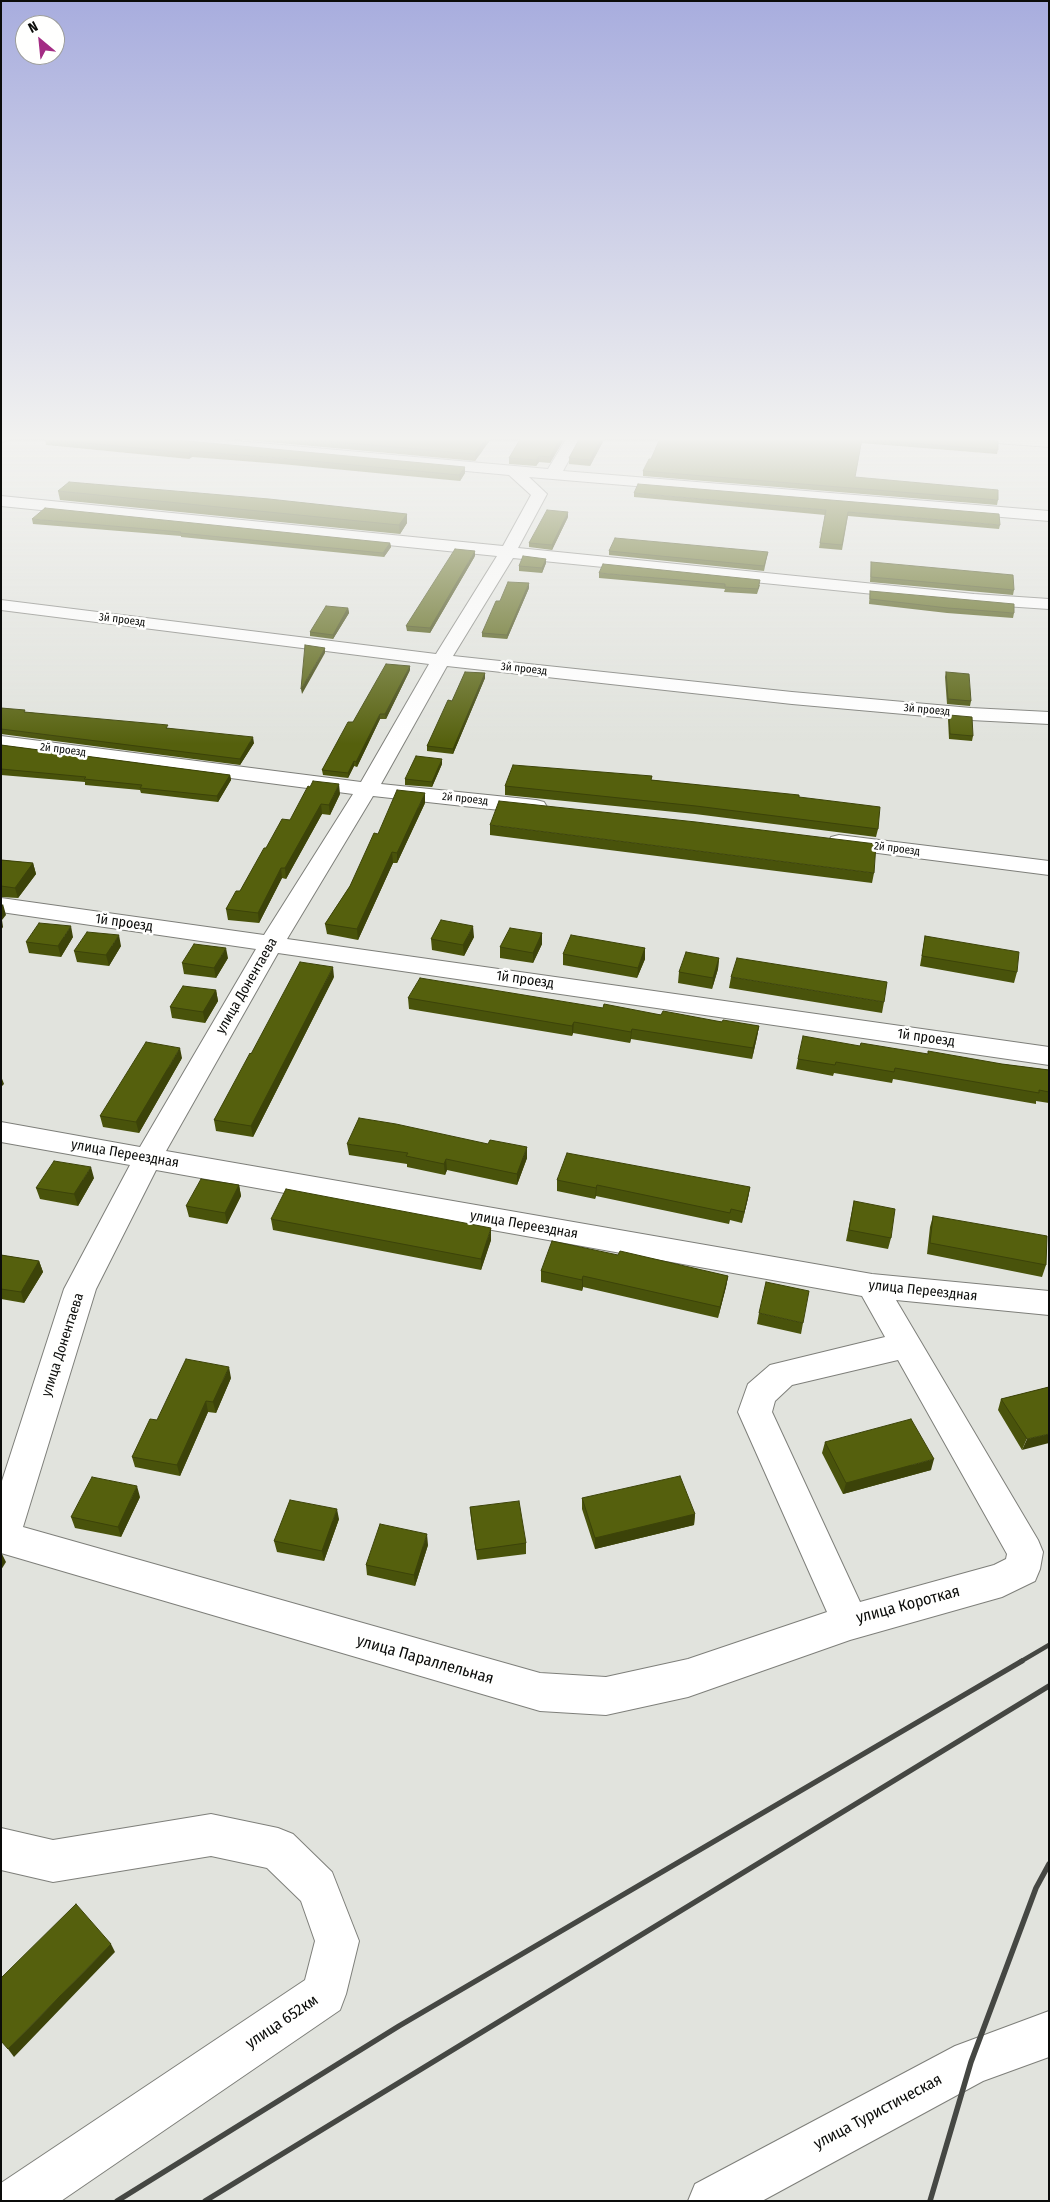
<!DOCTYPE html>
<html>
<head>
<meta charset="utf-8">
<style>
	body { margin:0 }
	#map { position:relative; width:1050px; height:2202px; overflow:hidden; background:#e1e3dd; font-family:"Fira Sans Condensed",sans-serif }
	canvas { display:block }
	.frame { position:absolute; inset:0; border:2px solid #0b0c0a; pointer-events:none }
	.north { position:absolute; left:15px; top:15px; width:50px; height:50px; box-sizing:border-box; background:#fffffe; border:1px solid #9d9e9c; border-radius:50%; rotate:332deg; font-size:14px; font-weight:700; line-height:20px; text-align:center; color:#0b0c0a }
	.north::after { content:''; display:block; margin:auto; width:18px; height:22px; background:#a32c84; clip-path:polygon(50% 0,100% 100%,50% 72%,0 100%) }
</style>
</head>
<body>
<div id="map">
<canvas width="1050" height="2202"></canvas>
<div class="frame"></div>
<div class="north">N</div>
</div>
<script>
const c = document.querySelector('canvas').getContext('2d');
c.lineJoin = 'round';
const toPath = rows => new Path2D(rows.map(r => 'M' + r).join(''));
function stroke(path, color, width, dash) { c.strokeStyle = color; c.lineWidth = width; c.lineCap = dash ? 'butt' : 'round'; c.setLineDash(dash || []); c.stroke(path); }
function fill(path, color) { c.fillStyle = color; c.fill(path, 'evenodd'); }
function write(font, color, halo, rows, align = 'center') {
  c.font = font + ' "Fira Sans Condensed",sans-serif'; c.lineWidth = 5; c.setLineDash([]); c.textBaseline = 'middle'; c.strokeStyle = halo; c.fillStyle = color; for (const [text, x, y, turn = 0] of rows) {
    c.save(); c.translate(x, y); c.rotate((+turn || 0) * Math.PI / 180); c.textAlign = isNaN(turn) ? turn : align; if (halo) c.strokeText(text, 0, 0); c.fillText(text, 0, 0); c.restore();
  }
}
const street = toPath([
	[127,436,182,436,548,469,568,436,582,436,563,471,1049,511,1049,521,529,477,547,494,518,548,974,594,1049,599,1049,609,974,604,513,558,453,656,792,692,971,708,1049,712,1049,724,971,720,792,704,447,666,381,784,536,800,544,802,547,807,544,812,536,814,373,796,287,939,1049,1047,1049,1065,278,953,166,1151,872,1274,1049,1291,1049,1315,896,1300,1038,1540,1043,1552,1040,1569,1035,1581,1002,1597,850,1640,688,1697,606,1715,540,1711,1,1553,1,1484,64,1289,130,1165,1,1142,1,1122,140,1147,256,949,1,912,1,898,264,935,353,794,1,748,1,736,361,782,429,664,1,610,1,600,436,654,497,556,1,506,1,496,503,546,531,495,509,475,134,440,129,439,127,436],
	[156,1170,862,1296,885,1337,770,1365,748,1384,738,1412,827,1612,688,1659,606,1677,540,1673,23,1527,96,1289,156,1170],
	[898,1360,1007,1554,1006,1559,994,1565,860,1602,772,1412,775,1401,792,1385,898,1360],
	[951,436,1015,436,1049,439,1049,447,958,440,953,439,951,436],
	[839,835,1049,861,1049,875,831,847,828,842,831,837,839,835],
	[211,1814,278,1828,293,1834,332,1872,359,1941,346,1994,340,2010,61,2201,1,2201,1,2183,305,1980,315,1941,301,1901,267,1868,211,1856,53,1882,1,1870,1,1828,53,1840,211,1814]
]);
const secondary = toPath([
	[1049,2011,1049,2057,983,2081,762,2201,688,2201,695,2184,955,2046,1049,2011]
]);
const primary = toPath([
	[1,436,10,436,6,441,1,442,1,436]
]);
const railFar1 = toPath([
	[1020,1662,1049,1645]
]);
const rail = toPath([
	[117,2201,399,2026,1022,1661],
	[205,2201,1049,1686],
	[930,2201,971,2062,1036,1888,1049,1864]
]);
const wall = toPath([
	[203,436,493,436,475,461],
	[522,436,566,436,550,463,539,462,536,466,509,464,509,458],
	[581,436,606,436,590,466,569,464,569,458],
	[661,436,953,436,998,450,997,454,861,443,855,477,998,500,997,505,643,476,643,471,651,459],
	[45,439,465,473,460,481,281,464,192,457,189,459,46,445],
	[58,491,407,514,407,523,400,534,60,500],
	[634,493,1000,525,999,529,848,516,842,550,819,548,825,515,634,497],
	[568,517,552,550,529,547,529,543],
	[32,519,390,543,391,547,384,557,181,537,181,536,33,524],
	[609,551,768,552,764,571,609,555],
	[475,556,430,633,407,631,406,626],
	[871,562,1014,590,1013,595,870,582],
	[546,563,542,573,519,571,519,566],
	[599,573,760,585,757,594,724,592,725,589,599,578],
	[529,588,507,639,482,637,482,633,500,601],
	[870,591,1014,613,1013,618,947,613,869,604],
	[348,608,349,613,333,639,310,636,310,632],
	[410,670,386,719,380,719,357,767,354,766,348,778,323,775,322,770,353,722],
	[946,672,971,701,970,706,947,704,945,677],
	[485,673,485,678,453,754,427,751,427,746,452,701],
	[1,708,26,712,168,728,254,743,240,765,1,734],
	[949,715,973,736,972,741,949,739,948,720],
	[1,745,230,775,231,780,218,802,141,793,140,790,85,785,85,782,1,775],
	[442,764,432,787,405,785,405,779],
	[652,780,799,797,878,829,876,837,695,814,505,795,505,786],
	[340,794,330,815,322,814,286,879,282,878,259,923,228,920,226,909,240,891,266,848,290,820],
	[425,803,397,863,393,863,358,940,327,934,325,924,350,886,378,834],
	[490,825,874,873,872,883,490,835],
	[1,860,33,863,36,874,18,898,1,897],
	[542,933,542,944,533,963,500,958,500,947],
	[925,936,1017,972,1014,983,920,966],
	[73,937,61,957,29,953,26,942],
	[474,937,464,956,432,950,431,939],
	[121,946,109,966,77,962,74,951],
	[645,948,645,959,637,978,563,965,563,954],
	[228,958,216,978,184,974,182,963],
	[719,958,718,969,712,989,678,983,679,972],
	[334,977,253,1137,216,1131,214,1120,251,1054],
	[731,977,884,1002,882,1013,729,988],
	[216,990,218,1001,205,1023,172,1018,170,1007],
	[408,998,603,1008,759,1026,757,1037,752,1059,631,1039,630,1043,573,1033,572,1036,409,1009],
	[860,1046,1049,1070,1049,1103,1036,1101,1036,1104,893,1079,892,1083,834,1073,833,1076,796,1069,798,1059],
	[182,1058,139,1133,103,1127,100,1116],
	[347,1144,527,1158,517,1185,447,1170,445,1175,407,1167,407,1164,349,1155],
	[94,1178,78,1206,40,1199,36,1188],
	[557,1180,750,1187,748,1198,742,1223,730,1220,729,1224,596,1196,595,1199,557,1191],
	[239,1185,241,1196,227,1224,189,1217,186,1206],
	[854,1201,891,1238,888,1249,846,1241],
	[933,1216,1046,1265,1042,1277,927,1254,930,1227],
	[271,1219,491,1240,481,1270,273,1230],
	[1,1255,39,1261,43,1272,24,1303,1,1299],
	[618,1255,728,1276,726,1287,718,1318,583,1287,582,1291,541,1282,541,1271],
	[759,1313,803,1323,801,1334,757,1324],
	[231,1378,216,1413,208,1412,180,1476,135,1467,132,1457,157,1420],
	[1049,1387,1022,1450,998,1410,1001,1399],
	[825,1442,931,1470,843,1494,822,1453],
	[140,1497,121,1537,75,1528,71,1517],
	[582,1498,695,1514,694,1525,595,1549,582,1509],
	[470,1507,526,1543,526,1554,477,1560,471,1518],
	[339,1519,324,1561,277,1552,274,1541],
	[428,1545,415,1586,367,1575,366,1565]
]);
const shadedWall = toPath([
	[488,436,493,436,475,461,475,454],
	[562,436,566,436,550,463,550,457],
	[603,436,606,436,590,466,590,460],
	[191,451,192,457,189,459,189,453],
	[539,456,539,462,536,466,536,460],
	[465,467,465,473,460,481,459,475],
	[568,512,568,517,552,550,552,545],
	[407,514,407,523,400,534,399,525],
	[390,543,391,547,384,557,383,553],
	[475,551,475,556,430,633,430,628],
	[546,559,546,563,542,573,542,568],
	[529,583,529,588,507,639,507,635],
	[348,608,349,613,333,639,333,635],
	[325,648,325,653,302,694,301,689],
	[410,666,410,670,386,719,385,714],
	[485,673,485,678,453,754,453,749],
	[380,714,380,719,357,767,356,762],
	[253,737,254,743,240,765,240,759],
	[442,759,442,764,432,787,432,782],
	[354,761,354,766,348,778,348,773],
	[230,775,231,780,218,802,217,796],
	[339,784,340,794,330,815,329,805],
	[425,793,425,803,397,863,397,853],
	[321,804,322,814,286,879,285,868],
	[392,852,393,863,358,940,357,929],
	[33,863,36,874,18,898,15,888],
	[281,868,282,878,259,923,258,913],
	[3,904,6,915,2,920,3,927,1,930,1,906],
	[71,926,73,937,61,957,58,946],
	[473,926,474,937,464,956,463,945],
	[542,933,542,944,533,963,533,953],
	[119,935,121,946,109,966,106,955],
	[226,948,228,958,216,978,214,968],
	[645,948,645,959,637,978,638,968],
	[719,958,718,969,712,989,713,978],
	[333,967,334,977,253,1137,251,1126],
	[216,990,218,1001,205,1023,203,1012],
	[574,1022,573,1033,572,1036,572,1026],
	[759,1026,757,1037,752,1059,753,1048],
	[632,1029,631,1039,630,1043,631,1032],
	[180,1048,182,1058,139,1133,136,1122],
	[1,1076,4,1084,1,1087],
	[527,1147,527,1158,517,1185,517,1174],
	[446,1159,447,1170,445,1175,444,1164],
	[91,1167,94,1178,78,1206,74,1194],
	[239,1185,241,1196,227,1224,225,1213],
	[597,1185,596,1196,595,1199,596,1188],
	[750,1187,748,1198,742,1223,744,1212],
	[491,1228,491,1240,481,1270,481,1259],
	[39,1261,43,1272,24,1303,21,1292],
	[583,1276,583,1287,582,1291,582,1280],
	[728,1276,726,1287,718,1318,720,1307],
	[229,1367,231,1378,216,1413,213,1402],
	[206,1401,208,1412,180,1476,177,1465],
	[1049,1434,1049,1443,1022,1450,1027,1439],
	[934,1459,931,1470,843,1494,846,1483],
	[137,1486,140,1497,121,1537,118,1527],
	[337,1509,339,1519,324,1561,322,1551],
	[695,1514,694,1525,595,1549,595,1538],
	[427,1534,428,1545,415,1586,414,1575],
	[1,1552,6,1562,1,1570],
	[111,1944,115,1952,14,2057,8,2049]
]);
const building = toPath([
	[49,436,134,436,465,467,459,475,280,458,191,451,189,453,45,439,49,436],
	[268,436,488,436,475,454,268,436],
	[522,436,562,436,550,457,539,456,536,460,509,458,522,436],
	[581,436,603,436,590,460,569,458,581,436],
	[661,436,953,436,958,438,998,441,998,450,862,439,855,477,998,490,998,500,643,471,649,459,651,459,661,436],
	[69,482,269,499,407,514,399,525,58,491,69,482],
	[638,484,999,514,1000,525,848,512,842,545,820,543,826,510,634,493,638,484],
	[45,508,390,543,383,553,180,533,181,532,32,519,45,508],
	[547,510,568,512,552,545,529,543,547,510],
	[615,538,768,552,764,566,609,551,615,538],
	[455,549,475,551,430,628,406,626,455,549],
	[523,556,546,559,542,568,519,566,523,556],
	[871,562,1013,575,1014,590,871,577,871,562],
	[603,564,760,580,758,589,725,587,725,584,599,573,603,564],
	[508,582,529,583,507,635,482,633,496,601,500,601,508,582],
	[870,591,1014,604,1014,613,948,608,870,599,870,591],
	[326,606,348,608,333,635,310,632,326,606],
	[305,645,325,648,301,689,305,645],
	[386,664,410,666,385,714,380,714,356,762,354,761,348,773,322,770,348,722,353,722,386,664],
	[465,672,485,673,453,749,427,746,448,700,452,701,465,672],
	[946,672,969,674,971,701,948,699,946,672],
	[1,708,25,710,24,712,168,725,166,728,253,737,240,759,1,729,1,708],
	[949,715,972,717,973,736,950,734,949,715],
	[1,745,230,775,217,796,140,788,142,785,84,779,86,777,1,769,1,745],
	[416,756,442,759,432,782,405,779,416,756],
	[513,765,652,776,651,780,799,795,799,797,880,807,878,829,696,806,505,786,513,765],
	[313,781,339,784,329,805,321,804,285,868,281,868,258,913,226,909,236,891,240,891,264,848,266,848,282,819,290,820,308,786,310,787,313,781],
	[397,790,425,793,397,853,392,852,357,929,325,924,350,886,374,833,378,834,397,790],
	[499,801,696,822,876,844,874,873,490,825,499,801],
	[1,860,33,863,15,888,1,886,1,860],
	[441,920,473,926,463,945,431,939,441,920],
	[39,923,71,926,58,946,26,942,39,923],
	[510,928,542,933,533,953,500,947,510,928],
	[87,932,119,935,106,955,74,951,87,932],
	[571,935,645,948,638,968,563,954,571,935],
	[925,936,1019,952,1017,972,922,956,925,936],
	[194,944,226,948,214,968,182,963,194,944],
	[686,952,719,958,713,978,679,972,686,952],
	[737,958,887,982,884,1002,731,977,737,958],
	[300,962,333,967,251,1126,214,1120,250,1053,251,1054,300,962],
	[420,978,603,1008,604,1004,661,1015,663,1011,722,1022,723,1020,759,1026,753,1048,632,1029,631,1032,574,1022,572,1026,408,998,420,978],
	[183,986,216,990,203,1012,170,1007,183,986],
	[803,1036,860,1046,861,1043,928,1054,928,1051,1002,1064,1049,1070,1049,1092,1039,1090,1039,1093,895,1068,894,1072,836,1062,835,1065,798,1059,803,1036],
	[146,1042,180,1048,136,1122,100,1116,146,1042],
	[359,1118,396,1124,488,1144,490,1140,527,1147,517,1174,446,1159,444,1164,406,1156,408,1153,347,1144,359,1118],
	[567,1153,750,1187,744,1212,731,1209,730,1213,597,1185,596,1188,557,1180,567,1153],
	[54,1161,91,1167,74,1194,36,1188,54,1161],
	[201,1179,239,1185,225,1213,186,1206,201,1179],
	[286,1189,491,1228,481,1259,271,1219,286,1189],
	[854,1201,895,1209,891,1238,849,1230,854,1201],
	[933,1216,1047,1236,1046,1265,930,1243,933,1216],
	[552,1241,618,1255,620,1251,728,1276,720,1307,583,1276,582,1280,541,1271,552,1241],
	[1,1255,39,1261,21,1292,1,1289,1,1255],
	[766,1282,809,1291,803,1323,759,1313,766,1282],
	[186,1359,229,1367,213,1402,206,1401,177,1465,132,1457,150,1419,157,1420,186,1359],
	[1049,1387,1049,1434,1027,1439,1001,1399,1049,1387],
	[911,1419,934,1459,846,1483,825,1442,911,1419],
	[680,1476,695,1514,595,1538,582,1498,680,1476],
	[92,1477,137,1486,118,1527,71,1517,92,1477],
	[290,1500,337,1509,322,1551,274,1541,290,1500],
	[519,1501,526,1543,476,1550,470,1507,519,1501],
	[380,1524,427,1534,414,1575,366,1565,380,1524],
	[76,1904,111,1944,8,2049,1,2041,1,1978,76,1904]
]);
const farStreetnames = [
	["3й проезд",122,620,7],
	["3й проезд",524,669,6],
	["3й проезд",927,710,5],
	["2й проезд",63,750,7],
	["2й проезд",465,799,6],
	["2й проезд",897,849,7]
];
const streetNames = [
	["1й проезд",124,923,8],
	["1й проезд",525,980,8],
	["улица Донентаева",247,986,-60],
	["1й проезд",926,1038,8],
	["улица Переездная",125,1154,10],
	["улица Переездная",524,1225,10],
	["улица Переездная",923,1291,6],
	["улица Донентаева",63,1345,-72]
];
const nearStreetnames = [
	["улица Короткая",908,1605,-15],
	["улица Параллельная",425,1660,16],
	["улица 652км",282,2022,-34],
	["улица Туристическая",878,2112,-28]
];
stroke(street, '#7e7f7a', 2);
stroke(secondary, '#7e7f7a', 2);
stroke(primary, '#7e7f7a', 2);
fill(street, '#fff');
fill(secondary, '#fff');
fill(primary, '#fff');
stroke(railFar1, '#454743', 4.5);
stroke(rail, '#454743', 5.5);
fill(wall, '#49530b');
fill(shadedWall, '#3c4309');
fill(building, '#55600d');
stroke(building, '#3c4309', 1);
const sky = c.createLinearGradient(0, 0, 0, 744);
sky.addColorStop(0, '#a8adde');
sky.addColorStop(0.59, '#f2f2f0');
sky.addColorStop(1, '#f2f2f000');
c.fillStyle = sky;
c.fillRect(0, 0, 1050, 744);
write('11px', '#0b0c0a', '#fffffe', farStreetnames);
write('14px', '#0b0c0a', '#fffffe', streetNames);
write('16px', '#0b0c0a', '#fffffe', nearStreetnames);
</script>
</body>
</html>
